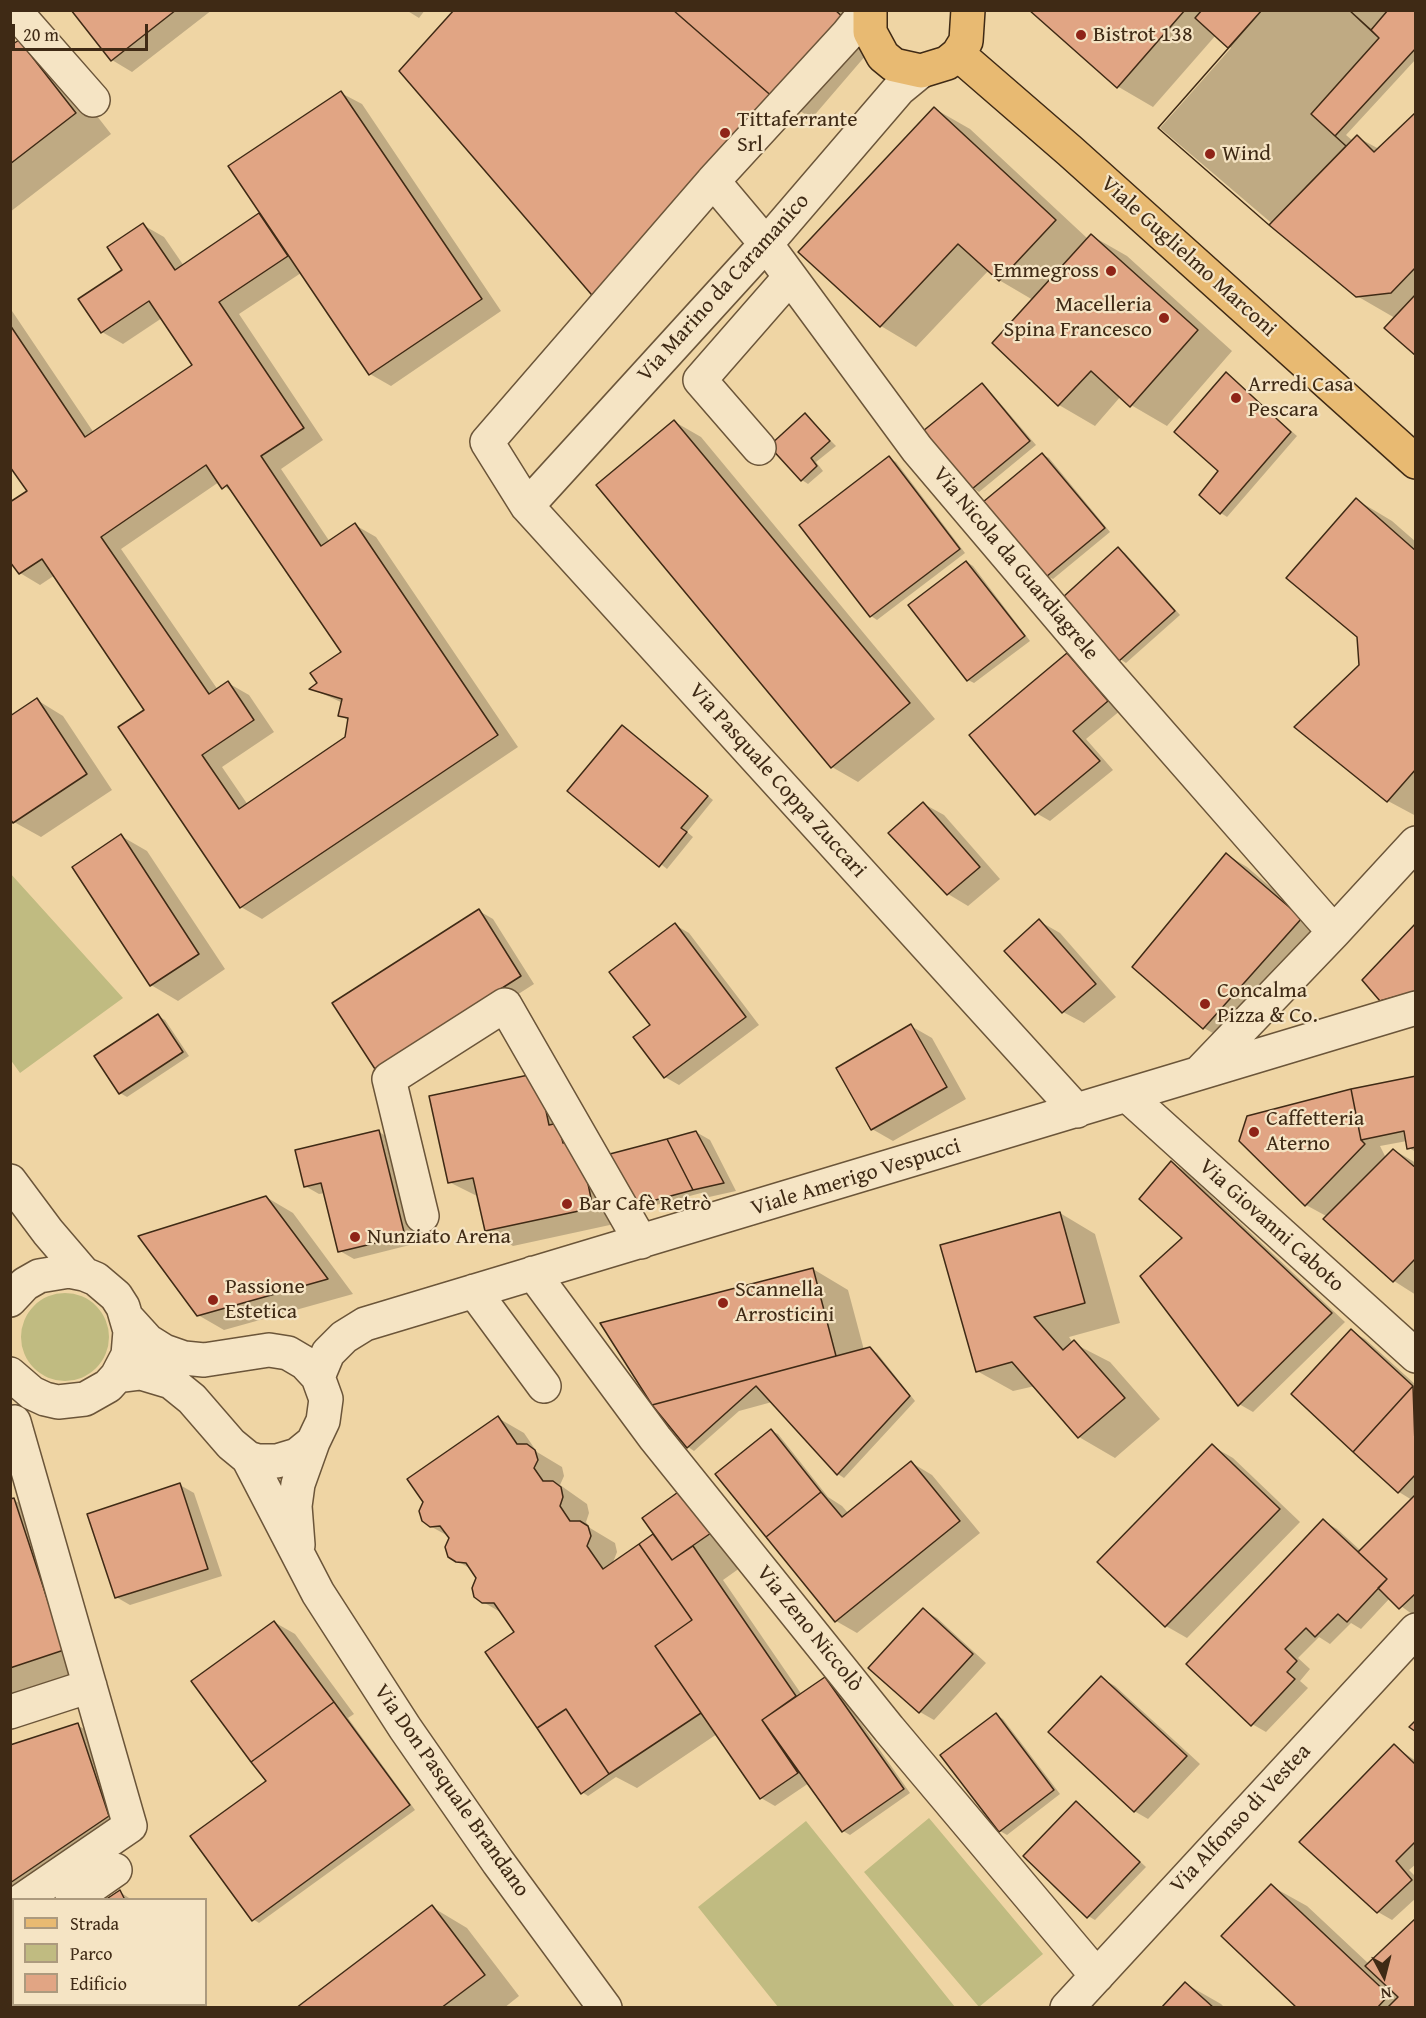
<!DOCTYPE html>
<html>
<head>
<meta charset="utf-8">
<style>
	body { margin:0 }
	#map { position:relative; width:1426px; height:2018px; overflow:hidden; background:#efd5a4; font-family:"Gentium Book Plus",serif }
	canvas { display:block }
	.frame { position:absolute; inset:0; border:12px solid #3f2a15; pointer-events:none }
	.legend { position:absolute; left:12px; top:1898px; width:195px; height:108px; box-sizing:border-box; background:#f5e4c4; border:2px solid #ac9a7e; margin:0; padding:8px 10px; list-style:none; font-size:18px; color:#3f2a15 }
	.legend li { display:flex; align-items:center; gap:12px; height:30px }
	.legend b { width:30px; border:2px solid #ac9a7e }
	.north { position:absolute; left:1354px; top:1946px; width:60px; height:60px; -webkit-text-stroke:4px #f5e4c4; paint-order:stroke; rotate:173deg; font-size:16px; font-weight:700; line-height:24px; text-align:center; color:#3f2a15 }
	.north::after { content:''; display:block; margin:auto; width:21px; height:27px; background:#3f2a15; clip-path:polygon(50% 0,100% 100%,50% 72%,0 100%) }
	.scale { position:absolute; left:12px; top:24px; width:136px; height:27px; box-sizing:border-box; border:3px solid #3f2a15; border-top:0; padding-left:8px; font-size:18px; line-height:21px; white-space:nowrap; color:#3f2a15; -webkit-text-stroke:4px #f5e4c4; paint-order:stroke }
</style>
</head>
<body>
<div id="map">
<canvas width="1426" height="2018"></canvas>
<div class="frame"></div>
<ul class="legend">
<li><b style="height:8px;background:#e8ba72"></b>Strada</li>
<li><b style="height:16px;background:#c0bb81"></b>Parco</li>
<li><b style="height:16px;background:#e1a584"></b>Edificio</li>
</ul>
<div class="north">N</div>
<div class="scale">20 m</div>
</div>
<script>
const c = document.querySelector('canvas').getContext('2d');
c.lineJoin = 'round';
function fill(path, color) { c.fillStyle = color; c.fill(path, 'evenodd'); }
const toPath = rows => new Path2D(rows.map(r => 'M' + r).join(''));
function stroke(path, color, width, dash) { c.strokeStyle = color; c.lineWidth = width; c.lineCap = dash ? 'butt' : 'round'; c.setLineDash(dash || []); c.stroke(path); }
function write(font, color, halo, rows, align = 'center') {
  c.font = font + ' "Gentium Book Plus",serif'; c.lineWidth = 4.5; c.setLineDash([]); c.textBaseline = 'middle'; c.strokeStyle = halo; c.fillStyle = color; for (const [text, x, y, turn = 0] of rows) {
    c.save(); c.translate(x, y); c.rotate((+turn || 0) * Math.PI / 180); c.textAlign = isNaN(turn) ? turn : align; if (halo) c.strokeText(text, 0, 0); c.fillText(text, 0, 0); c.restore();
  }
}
const green = toPath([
	[10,873,123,998,20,1073,10,1059],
	'21 1337a44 44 0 1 1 88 0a44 44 0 1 1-88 0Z',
	[929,1818,1043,1954,979,2007,864,1872],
	[806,1821,955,2007,778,2007,698,1907]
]);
const shadow = toPath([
	[73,10,212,10,132,72,112,60],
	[406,10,425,10,419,18],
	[456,10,845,10,879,40,812,118,775,97],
	[1031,10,1416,10,1416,59,1346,135,1353,141,1357,137,1379,149,1416,114,1416,354,1395,318,1357,296,1160,128,1231,48,1216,35,1153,107,1117,86],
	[19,42,55,62,111,134,10,212,10,48],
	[341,93,362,104,501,311,391,386,370,374,301,273,239,314,323,440,281,469,330,542,355,525,376,537,518,747,262,919,241,907,146,711,55,575,40,585,20,573,29,492,10,465,10,308,94,433,194,366,162,318,123,344,102,332,143,225,164,237,184,266,261,214],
	[219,482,236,495,343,652,319,683,312,689,343,703,340,715,349,721,346,738,248,805,222,767,274,732,249,695,228,683,218,690,121,549],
	[935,109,970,129,1088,239,1092,236,1127,256,1232,351,1167,426,1131,405,1121,396,1095,426,1059,405,994,343,1033,300,999,280,989,270,916,347,881,326],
	[1226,374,1297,436,1227,517,1221,513],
	[982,385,988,389,1036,445,979,492,973,488],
	[805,415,836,446,816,462,823,471,808,484,802,480],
	[675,422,701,437,935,719,858,782,832,767],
	[1042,454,1049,458,1110,532,1053,579,1046,576],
	[889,458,896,462,965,553,877,620,871,616],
	[1357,500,1392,521,1416,542,1416,816,1388,801,1361,666],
	[1118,549,1125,553,1180,615,1126,663,1120,659],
	[967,562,973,566,1030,641,974,683,968,680],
	[1067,654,1081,662,1121,710,1086,739,1113,770,1050,821,1036,813],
	[37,700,63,716,112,790,41,837,14,822],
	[629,731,713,800,687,832,693,837,667,869,569,790],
	[924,804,944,815,1000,879,968,906,948,894],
	[121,836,147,851,225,969,178,1001,151,985],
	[1227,855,1247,867,1322,931,1225,1040,1204,1028,1134,967],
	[479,911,493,919,534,984,390,1076,376,1068],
	[1039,921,1060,933,1116,997,1084,1023,1063,1012],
	[675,925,689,933,759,1025,679,1085,665,1077,635,1038,652,1025],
	[158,1016,165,1020,189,1056,127,1097,120,1093,96,1057],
	[911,1026,932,1038,966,1099,893,1141,872,1129,838,1069],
	[537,1074,619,1223,513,1246,486,1230,479,1197,449,1182],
	[1416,1077,1416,1152,1409,1148,1407,1141,1380,1146,1386,1158,1394,1150,1416,1163,1416,1295,1394,1281,1325,1219,1328,1217,1306,1205,1240,1140],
	[379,1132,393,1140,418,1243,354,1259,340,1251,325,1193,319,1194,305,1186],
	[696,1132,710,1140,736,1191,709,1197,701,1193,641,1209,634,1205],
	[1172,1163,1185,1171,1345,1322,1253,1412,1239,1404,1184,1238],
	[266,1197,293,1213,353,1294,224,1330,198,1315],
	[1060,1213,1095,1234,1120,1323,1069,1337,1073,1343,1110,1362,1160,1419,1115,1458,1079,1437,1035,1386,1013,1391,977,1371],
	[813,1269,848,1290,864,1350,870,1349,877,1353,915,1401,844,1478,838,1474,772,1402,739,1411,694,1451,688,1447,653,1404],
	[1351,1331,1365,1339,1416,1385,1416,1617,1390,1598,1361,1629,1351,1623,1330,1644,1319,1637,1298,1658,1310,1669,1300,1681,1308,1688,1266,1732,1252,1724,1323,1521,1337,1529,1361,1551,1412,1500,1399,1492],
	[498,1418,524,1433,537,1452,562,1467,564,1476,560,1485,587,1504,589,1513,586,1522,590,1528,615,1543,617,1552,612,1565,655,1534,681,1492,754,1558,723,1580,802,1695,825,1679,832,1682,910,1793,850,1835,843,1831,809,1783,775,1806,761,1798,717,1734,637,1788,616,1777,588,1796,582,1792,516,1633,502,1613,483,1602,478,1578,473,1570,457,1561,450,1537,430,1526],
	[771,1431,778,1434,828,1497,842,1506,849,1514,912,1463,932,1475,980,1533,857,1633,836,1621,717,1475],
	[1212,1446,1233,1458,1300,1522,1187,1638,1166,1626,1099,1562],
	[180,1485,194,1493,222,1576,130,1605,116,1597],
	[14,1500,50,1520,99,1670,10,1699,10,1501],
	[923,1610,937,1618,986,1663,934,1720,920,1712,870,1668],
	[274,1622,295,1634,354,1714,348,1718,415,1810,259,1923,253,1919,268,1782],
	[1101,1678,1115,1686,1200,1764,1148,1819,1134,1811],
	[996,1715,1003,1719,1060,1794,1007,1835,1000,1831],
	[77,1725,113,1745,144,1836,52,1900,14,1900,14,1926,10,1928,10,1747],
	[1394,1746,1416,1761,1416,1864,1409,1870,1416,1877,1416,1898,1392,1920,1378,1912],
	[1076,1803,1146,1867,1095,1920,1088,1916],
	[1271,1886,1307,1906,1416,2008,1299,2008],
	[120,1892,132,1900,108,1900],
	[432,1907,467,1928,519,1996,504,2008,299,2008],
	[1186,1984,1221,2004,1225,2008,1164,2008],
	[14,2004,101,2004,96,2008,10,2008]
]);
const building = toPath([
	[71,10,176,10,111,61,71,10],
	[454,10,673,10,775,99,597,301,399,71,454,10],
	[673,10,835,10,845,19,775,99,673,10],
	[1029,10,1185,10,1117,88,1029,10],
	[1202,10,1262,10,1228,48,1195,18,1202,10],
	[1262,10,1349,10,1379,38,1311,114,1346,146,1269,225,1158,128,1262,10],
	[1262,10,1388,10,1371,30,1379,38,1311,114,1346,146,1269,225,1158,128,1262,10],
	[1349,10,1388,10,1371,30,1349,10],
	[1388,10,1416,10,1416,48,1335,136,1311,114,1379,38,1371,30,1388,10],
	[19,40,76,113,10,164,10,46,19,40],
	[341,91,482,299,369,375,228,166,341,91],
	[934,107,1056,220,999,281,958,244,880,327,798,252,934,107],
	[1416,112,1416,267,1391,293,1356,297,1269,225,1357,135,1374,152,1416,112],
	[259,213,288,256,219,302,304,428,261,456,321,546,355,523,498,735,240,908,118,727,144,710,42,559,19,574,10,562,10,502,27,491,10,467,10,325,85,437,192,365,149,301,101,333,78,299,122,270,107,247,143,223,175,270,259,213],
	[206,465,222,489,227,485,341,652,310,673,317,683,309,689,342,699,338,716,348,718,345,737,239,809,202,755,254,720,228,681,209,694,101,537,206,465],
	[1091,234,1198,330,1130,407,1091,371,1058,406,992,343,1091,234],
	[1416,294,1416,356,1384,328,1416,294],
	[1226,372,1291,432,1220,514,1199,495,1218,471,1174,432,1226,372],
	[982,383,1030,441,972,489,923,431,982,383],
	[805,413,830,441,811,458,817,466,801,481,769,446,805,413],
	[674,420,910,703,831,768,596,485,674,420],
	[1042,453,1105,528,1046,577,983,502,1042,453],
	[889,456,960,549,870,617,799,525,889,456],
	[1356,498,1416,551,1416,769,1387,802,1294,727,1359,665,1357,637,1286,578,1356,498],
	[1118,547,1175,611,1119,661,1062,598,1118,547],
	[966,561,1025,636,967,681,908,605,966,561],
	[1067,653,1108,701,1073,731,1100,761,1035,815,969,735,1067,653],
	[37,698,87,774,13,823,10,819,10,716,37,698],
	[622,725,708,796,681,828,687,832,659,867,567,791,622,725],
	[923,802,980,867,947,895,888,833,923,802],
	[121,834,199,954,150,986,72,867,121,834],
	[1226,853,1302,918,1203,1029,1132,967,1226,853],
	[479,909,521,976,375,1069,332,1003,479,909],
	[1039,919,1096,984,1062,1013,1004,951,1039,919],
	[675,923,746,1017,664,1078,633,1037,650,1025,609,972,675,923],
	[1416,923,1416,991,1380,1001,1362,980,1416,923],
	[158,1014,183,1052,119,1094,94,1056,158,1014],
	[911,1024,947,1087,871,1130,836,1068,911,1024],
	[538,1073,549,1125,558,1123,563,1143,579,1140,593,1208,485,1231,473,1178,448,1183,429,1096,538,1073],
	[1416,1076,1416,1147,1407,1149,1404,1131,1361,1140,1351,1089,1416,1076],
	[1351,1089,1361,1140,1365,1144,1305,1206,1239,1141,1247,1116,1351,1089],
	[379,1130,405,1236,338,1252,321,1183,304,1187,295,1150,379,1130],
	[696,1131,724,1183,693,1190,667,1139,696,1131],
	[667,1139,693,1190,633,1206,606,1155,667,1139],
	[1393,1149,1416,1168,1416,1258,1393,1282,1323,1219,1393,1149],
	[1171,1161,1332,1313,1238,1406,1140,1276,1182,1238,1139,1199,1171,1161],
	[266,1196,328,1279,197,1316,138,1236,266,1196],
	[1060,1212,1085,1303,1034,1317,1063,1350,1074,1340,1125,1398,1078,1438,1012,1362,976,1372,940,1245,1060,1212],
	[813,1268,836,1356,652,1405,600,1323,813,1268],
	[1351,1329,1413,1386,1353,1452,1291,1394,1351,1329],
	[870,1347,910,1396,837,1475,756,1386,687,1448,652,1405,870,1347],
	[1413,1386,1416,1474,1398,1493,1353,1452,1413,1386],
	[498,1416,517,1444,527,1444,535,1450,538,1460,534,1468,543,1481,553,1481,561,1487,563,1497,560,1506,570,1521,580,1521,588,1526,591,1536,587,1546,603,1569,639,1544,692,1620,655,1646,701,1713,609,1774,566,1709,537,1728,485,1652,514,1632,494,1603,482,1603,474,1597,472,1588,476,1578,466,1563,456,1562,448,1557,445,1547,449,1538,440,1526,430,1527,422,1521,419,1511,423,1502,407,1479,498,1416],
	[771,1429,821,1492,766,1537,715,1474,771,1429],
	[1212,1444,1280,1509,1165,1627,1097,1562,1212,1444],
	[911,1461,960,1521,835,1622,766,1537,821,1492,842,1517,911,1461],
	[180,1483,208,1569,115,1598,87,1514,180,1483],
	[681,1490,711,1533,672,1560,642,1518,681,1490],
	[1416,1494,1416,1593,1399,1609,1378,1588,1387,1579,1358,1552,1416,1494],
	[14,1498,64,1650,10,1668,10,1499,14,1498],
	[1323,1519,1387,1579,1347,1622,1338,1614,1315,1637,1306,1628,1285,1649,1297,1661,1287,1672,1295,1679,1251,1726,1186,1664,1323,1519],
	[653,1534,672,1560,693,1546,796,1696,762,1720,798,1773,760,1799,655,1646,692,1620,639,1544,653,1534],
	[923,1608,973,1654,919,1713,868,1668,923,1608],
	[274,1621,334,1702,251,1762,191,1681,274,1621],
	[1101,1676,1187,1756,1134,1812,1048,1732,1101,1676],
	[825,1677,904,1789,842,1832,762,1720,825,1677],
	[334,1702,410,1805,252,1921,190,1836,266,1781,251,1762,334,1702],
	[566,1709,609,1774,581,1794,537,1728,566,1709],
	[996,1713,1054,1790,999,1832,940,1755,996,1713],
	[1416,1720,1416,1732,1409,1727,1416,1720],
	[78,1723,109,1816,10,1883,10,1745,78,1723],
	[1394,1744,1416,1765,1416,1841,1396,1861,1412,1880,1377,1913,1299,1842,1394,1744],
	[1076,1801,1140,1862,1087,1918,1023,1856,1076,1801],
	[1271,1884,1389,1995,1377,2008,1297,2008,1221,1936,1271,1884],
	[120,1890,125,1900,105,1900,120,1890],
	[432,1905,485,1975,441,2008,296,2008,432,1905],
	[1416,1918,1416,2008,1387,2008,1398,1997,1365,1966,1416,1918],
	[14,1957,14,2004,75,2004,70,2008,10,2008,10,1959,14,1957],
	[1185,1982,1214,2008,1161,2008,1185,1982]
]);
const minor = toPath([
	[14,10,93,100],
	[867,10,847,35,713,181,487,442,527,506,1077,1111],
	[713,181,766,244,917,449,1107,673,1334,932],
	[759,448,700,380,790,277],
	[527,506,766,244,899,89,921,71],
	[1199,1073,1334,932,1416,843],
	[1128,1096,1416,1356],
	[10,1181,48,1232,84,1274],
	[422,1216,389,1079,505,1005,641,1242],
	[533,1273,655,1438,889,1729,1097,1976],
	[474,1291,544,1386],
	[10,1300,25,1284,39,1276,69,1271,84,1274,96,1279,116,1296,123,1307,130,1331,128,1355,117,1376,108,1386,85,1399,58,1402,45,1399,32,1393,10,1374],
	[117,1376,141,1373,171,1382,192,1399,231,1444,248,1458,258,1461,277,1461,297,1455,313,1442,323,1421,326,1399,318,1377,305,1363,288,1353,269,1350,204,1360,184,1358,164,1351,148,1341,128,1319],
	[318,1377,328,1353,344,1337,365,1324,1416,1008],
	[14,1422,130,1826,22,1900],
	[248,1458,318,1593,405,1728,498,1862,605,2008],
	[298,1545,295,1506,298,1484,313,1442],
	[10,1712,90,1686],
	[72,1900,115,1870],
	[10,1942,14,1940],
	[1067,2008,1416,1630]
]);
const major = toPath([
	[870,10,870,32,883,56,894,65,921,71,947,63,958,54,966,41,968,10],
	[958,54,1070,151,1416,462]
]);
const markers = [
	[1081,35,6,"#8f2418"],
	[725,133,6,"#8f2418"],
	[1210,154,6,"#8f2418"],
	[1111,271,6,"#8f2418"],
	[1164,318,6,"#8f2418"],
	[1236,398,6,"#8f2418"],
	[1205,1004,6,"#8f2418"],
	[1254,1132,6,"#8f2418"],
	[567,1204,6,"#8f2418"],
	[355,1237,6,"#8f2418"],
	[213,1300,6,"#8f2418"],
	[723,1303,6,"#8f2418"]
];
const poiNames = [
	["Bistrot 138",1093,35],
	["Tittaferrante",737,120],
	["Srl",737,145],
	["Wind",1222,154],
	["Emmegross",1099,271,"right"],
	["Macelleria",1152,305,"right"],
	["Spina Francesco",1152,330,"right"],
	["Arredi Casa",1248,385],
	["Pescara",1248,410],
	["Concalma",1217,991],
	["Pizza & Co.",1217,1016],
	["Caffetteria",1266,1119],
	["Aterno",1266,1144],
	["Bar Cafè Retrò",579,1204],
	["Nunziato Arena",367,1237],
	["Passione",225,1287],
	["Estetica",225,1312],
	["Scannella",735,1290],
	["Arrosticini",735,1315]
];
const streetNames = [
	["Viale Guglielmo Marconi",1188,257,42],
	["Via Marino da Caramanico",724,288,-48],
	["Via Nicola da Guardiagrele",1015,564,50],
	["Via Pasquale Coppa Zuccari",777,781,48],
	["Viale Amerigo Vespucci",856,1178,-17],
	["Via Giovanni Caboto",1271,1226,42],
	["Via Zeno Niccolò",809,1629,51],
	["Via Don Pasquale Brandano",451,1791,55],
	["Via Alfonso di Vestea",1241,1819,-47]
];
fill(green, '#c0bb81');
fill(shadow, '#0003');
fill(building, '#e1a584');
stroke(building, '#3f2a15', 1.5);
stroke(minor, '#6b5539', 36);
stroke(major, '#3f2a15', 36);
stroke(minor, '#f5e4c4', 33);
stroke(major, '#e8ba72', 33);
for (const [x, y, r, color] of markers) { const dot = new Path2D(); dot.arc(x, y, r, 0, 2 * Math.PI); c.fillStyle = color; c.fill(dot); stroke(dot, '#f5e4c4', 2); }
write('22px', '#3f2a15', '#f5e4c4', poiNames, 'left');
write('22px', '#3f2a15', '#f5e4c4', streetNames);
</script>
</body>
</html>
